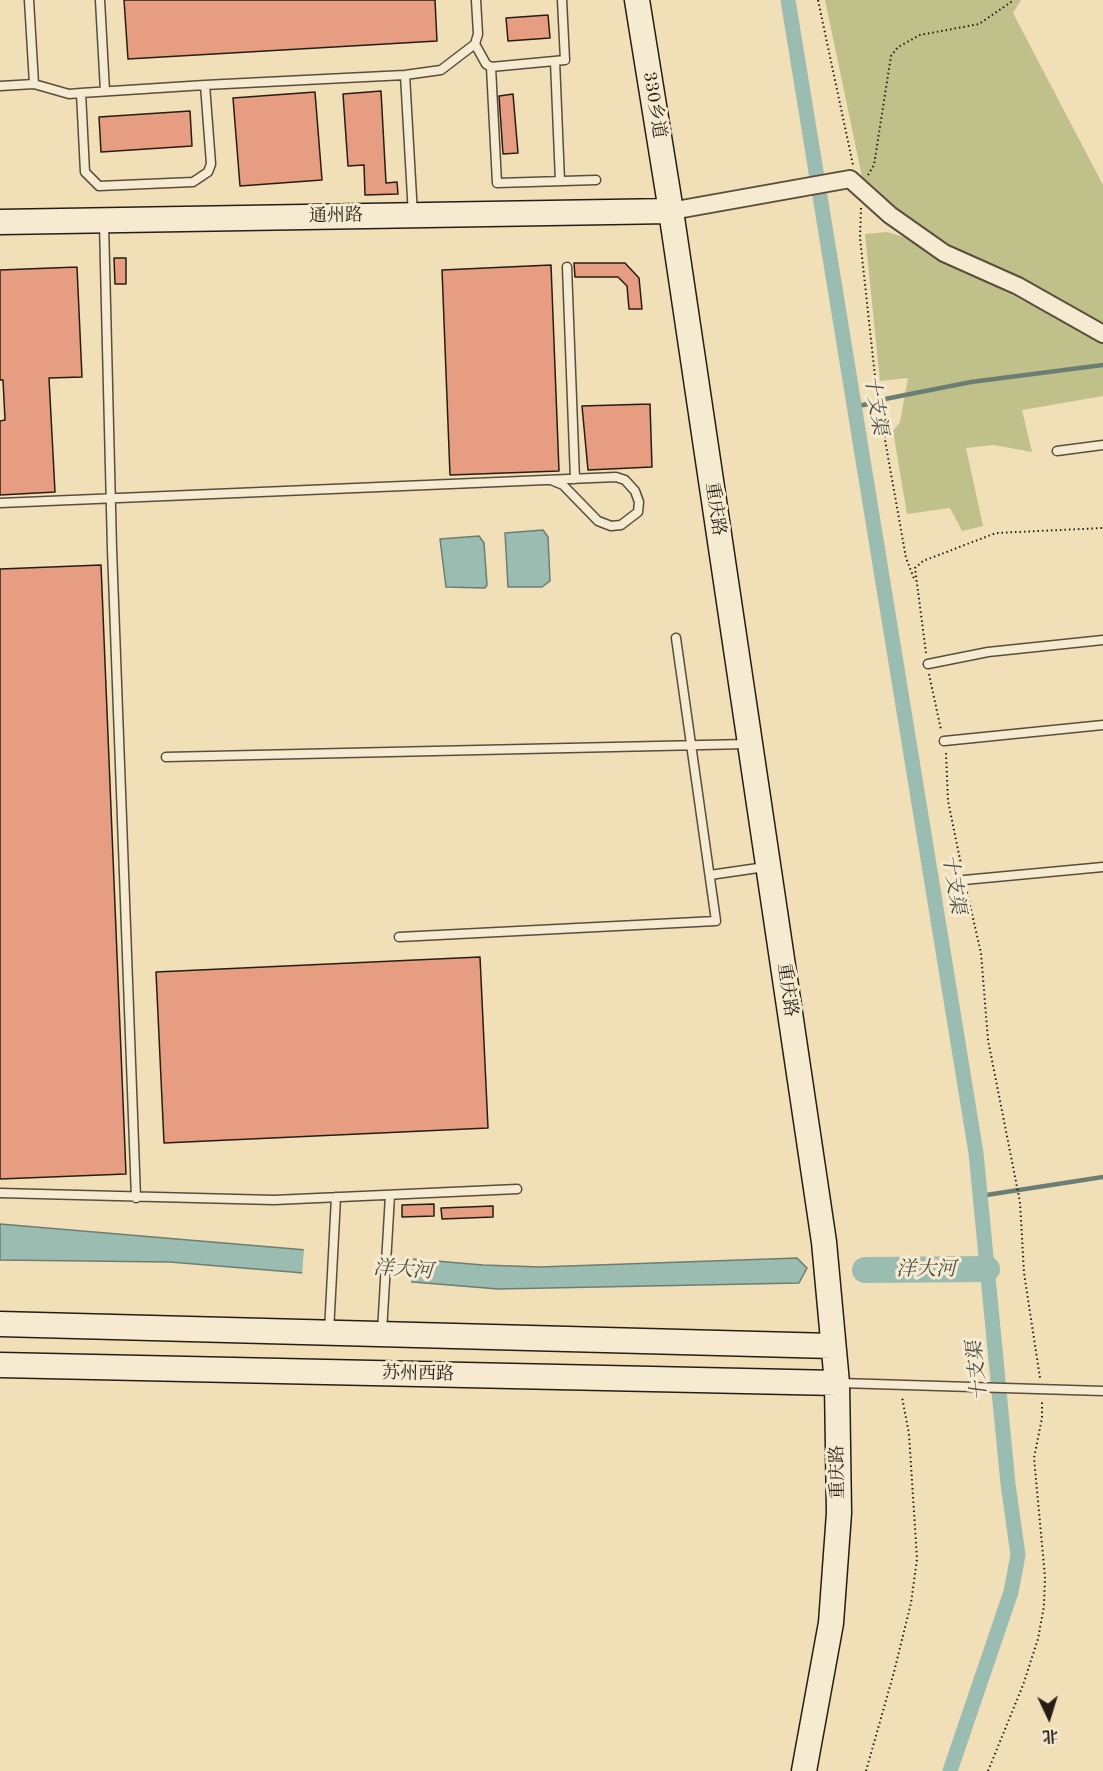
<!DOCTYPE html>
<html>
<head>
<meta charset="utf-8">
<style>
	body { margin:0 }
	#map { position:relative; width:1103px; height:1771px; overflow:hidden; background:#f1dfb8; font-family:"Old Standard TT","Noto Serif SC",serif }
	canvas { display:block }
	.north { position:absolute; left:1019px; top:1687px; width:60px; height:60px; -webkit-text-stroke:4px #f6ead1; paint-order:stroke; rotate:176deg; font-size:16px; font-weight:700; line-height:24px; text-align:center; color:#261e15 }
	.north::after { content:''; display:block; margin:auto; width:21px; height:27px; background:#261e15; clip-path:polygon(50% 0,100% 100%,50% 72%,0 100%) }
</style>
</head>
<body>
<div id="map">
<canvas width="1103" height="1771"></canvas>
<div class="north">北</div>
</div>
<script>
const c = document.querySelector('canvas').getContext('2d');
c.lineJoin = 'round';
function fill(path, color) { c.fillStyle = color; c.fill(path, 'evenodd'); }
const toPath = rows => new Path2D(rows.map(r => 'M' + r).join(''));
function stroke(path, color, width, dash) { c.strokeStyle = color; c.lineWidth = width; c.lineCap = dash ? 'butt' : 'round'; c.setLineDash(dash || []); c.stroke(path); }
function write(font, color, halo, rows, align = 'center') {
  c.font = font + ' "Old Standard TT","Noto Serif SC",serif'; c.lineWidth = 6; c.setLineDash([]); c.textBaseline = 'middle'; c.strokeStyle = halo; c.fillStyle = color; for (const [text, x, y, turn = 0] of rows) {
    c.save(); c.translate(x, y); c.rotate((+turn || 0) * Math.PI / 180); c.textAlign = isNaN(turn) ? turn : align; if (halo) c.strokeText(text, 0, 0); c.fillText(text, 0, 0); c.restore();
  }
}
const green = toPath([
	[825,0,1021,0,1013,13,1103,185,1103,396,1022,410,1032,452,994,445,966,448,983,526,962,531,950,508,907,514,893,431,900,422,908,378,880,381,865,234,887,232,911,239,925,251,1052,315,1083,334,1079,317,947,250,889,210,869,210]
]);
const water = toPath([
	[543,530,548,537,550,581,542,587,508,587,505,533,543,530],
	[479,536,484,543,487,585,485,588,446,587,440,539,479,536],
	[0,1224,483,1265,540,1267,797,1258,807,1268,799,1283,498,1289,170,1262,0,1260,0,1224]
]);
const pier = toPath([
	[304,1248,413,1257,411,1285,302,1276]
]);
const stream = toPath([
	[885,399,971,382,1103,365],
	[854,407,872,403],
	[980,1196,1103,1177]
]);
const canal = toPath([
	[788,0,976,1153,1008,1484,1018,1555,1011,1592,950,1771]
]);
const river = toPath([
	[865,1270,987,1269]
]);
const building = toPath([
	[124,0,435,0,437,41,128,59,124,0],
	[548,15,550,38,508,41,506,18,548,15],
	[381,91,386,183,397,182,398,194,365,195,364,165,348,166,343,94,381,91],
	[315,92,322,180,240,186,233,98,315,92],
	[513,94,518,153,503,154,499,96,513,94],
	[190,111,192,146,101,152,99,117,190,111],
	[114,258,126,258,126,284,115,284,114,258],
	[574,263,625,263,639,278,642,309,629,309,627,286,618,277,575,277,574,263],
	[551,265,559,471,450,475,442,270,551,265],
	[77,267,82,377,49,378,55,492,0,495,0,421,5,420,3,380,0,380,0,270,77,267],
	[650,404,652,467,588,470,582,406,650,404],
	[101,565,126,1174,0,1179,0,569,101,565],
	[480,957,488,1128,164,1143,156,972,480,957],
	[434,1204,434,1216,402,1217,402,1205,434,1204],
	[493,1206,493,1217,442,1219,441,1208,493,1206]
]);
const path = toPath([
	[818,0,853,165],
	[868,175,874,165,891,56,898,47,920,35,979,24,1014,0],
	[861,208,860,238,877,395,906,558,915,581],
	[926,653,915,568,923,561,996,533,1103,528],
	[929,674,941,730],
	[946,753,948,801,962,869],
	[967,892,981,953,988,1040,1020,1202,1024,1273,1040,1378],
	[866,1771,894,1672,911,1603,917,1559,909,1434,902,1397],
	[988,1771,1023,1685,1038,1639,1044,1606,1045,1577,1034,1458,1042,1418,1042,1401]
]);
const lane = toPath([
	[100,0,105,91],
	[475,44,486,64,491,67,565,60,562,0],
	[555,61,560,181],
	[491,67,497,183,596,180],
	[405,75,413,215],
	[34,84,69,94,81,93,205,85,211,164,208,172,193,182,99,186,85,172,81,93],
	[205,85,405,75,441,70,475,44,478,34,476,0],
	[0,86,34,84,29,0],
	[104,224,112,549,136,1198],
	[567,267,575,479],
	[1057,451,1103,445],
	[0,503,616,477,625,480,635,491,639,502,638,512,621,525,611,526,598,521,563,485,551,480],
	[928,664,988,652,1103,640],
	[944,741,1103,725],
	[166,757,747,744],
	[710,875,765,867],
	[964,880,1103,867],
	[399,937,716,921,676,638],
	[0,1193,274,1200,517,1189],
	[329,1332,336,1197],
	[382,1332,390,1195],
	[840,1383,1103,1391]
]);
const street = toPath([
	[671,211,850,179,890,215,944,253,1018,286,1103,334]
]);
const secondary = toPath([
	[637,0,671,211,824,1242,837,1383,839,1513,831,1623,804,1771],
	[0,222,671,211],
	[0,1324,832,1346],
	[0,1365,837,1383]
]);
const streetNames = [
	["330乡道",654,105,81],
	["通州路",336,216,-1],
	["重庆路",715,509,82],
	["重庆路",787,990,82],
	["苏州西路",418,1374,1],
	["重庆路",838,1472,-91]
];
const waterNames = [
	["十支渠",875,405,81],
	["十支渠",953,884,81],
	["洋大河",403,1270,4],
	["洋大河",926,1270],
	["十支渠",978,1371,-96]
];
fill(green, '#c0c08b');
fill(water, '#9bbcb1');
stroke(water, '#6c7d73', 1.5);
fill(pier, '#f1dfb8');
stroke(stream, '#6c7d73', 4.5);
stroke(canal, '#9bbcb1', 15);
stroke(river, '#9bbcb1', 26);
fill(building, '#e69d81');
stroke(building, '#261e15', 1.5);
stroke(lane, '#594e3e', 11);
stroke(street, '#594e3e', 20);
stroke(secondary, '#261e15', 27);
stroke(path, '#261e15', 2, [1.5, 3]);
stroke(lane, '#f6ead1', 8);
stroke(street, '#f6ead1', 16);
stroke(secondary, '#f6ead1', 24);
write('18px', '#261e15', '#f6ead1', streetNames);
write('italic 20px', '#494d44', '#f6ead1', waterNames);
</script>
</body>
</html>
